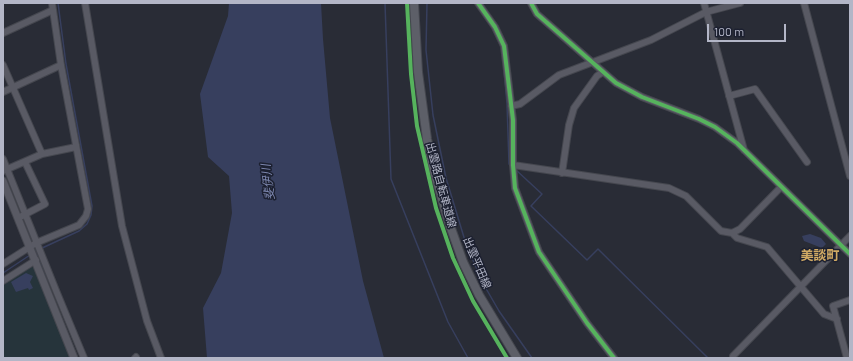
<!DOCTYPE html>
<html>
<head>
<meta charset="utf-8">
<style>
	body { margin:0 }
	#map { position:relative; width:853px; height:361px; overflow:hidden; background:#292c36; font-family:Barlow,sans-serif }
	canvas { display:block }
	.frame { position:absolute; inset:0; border:4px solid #b3b6c7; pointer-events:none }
	.scale { position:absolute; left:707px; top:24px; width:79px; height:18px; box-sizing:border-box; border:2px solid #b3b6c7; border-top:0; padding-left:5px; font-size:12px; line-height:14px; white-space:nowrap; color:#b3b6c7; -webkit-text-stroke:3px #1c2030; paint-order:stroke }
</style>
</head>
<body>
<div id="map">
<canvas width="853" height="361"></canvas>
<div class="frame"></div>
<div class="scale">100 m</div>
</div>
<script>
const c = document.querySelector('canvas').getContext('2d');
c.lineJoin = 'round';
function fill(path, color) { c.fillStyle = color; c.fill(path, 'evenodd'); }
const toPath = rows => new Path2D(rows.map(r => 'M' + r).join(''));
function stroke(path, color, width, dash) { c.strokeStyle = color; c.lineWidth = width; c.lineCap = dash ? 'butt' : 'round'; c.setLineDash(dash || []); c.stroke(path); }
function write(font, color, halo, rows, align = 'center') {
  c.font = font + ' Barlow,"Noto Sans JP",sans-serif'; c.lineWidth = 3; c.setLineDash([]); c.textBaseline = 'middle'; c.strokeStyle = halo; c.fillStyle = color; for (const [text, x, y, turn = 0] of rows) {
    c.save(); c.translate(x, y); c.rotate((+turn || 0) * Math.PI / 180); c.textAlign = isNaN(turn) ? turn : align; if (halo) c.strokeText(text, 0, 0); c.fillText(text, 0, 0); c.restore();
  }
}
const green = toPath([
	[31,265,35,266,71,358,3,358,3,283]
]);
const water = toPath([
	[229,3,321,3,323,39,330,118,363,281,384,358,207,358,203,308,221,273,232,213,229,176,208,157,200,94,228,16],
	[810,234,821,238,826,244,822,248,804,241,802,236],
	[26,273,33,276,30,282,33,288,29,290,28,288,16,292,11,282]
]);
const stream = toPath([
	[385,3,391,179,448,322,468,358],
	[427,3,426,50,433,115,446,178,466,244,484,285,499,311,532,358],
	[504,70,507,104,509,164,511,165],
	[516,170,542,194,531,206,587,260,598,249,708,358],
	[25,221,33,243],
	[34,247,49,282],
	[40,249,79,231,87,224,91,215,92,206,66,64,58,3],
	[3,273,30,255]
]);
const minor = toPath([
	[85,3,122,226,147,321,161,358],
	[478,3,495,27,504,46,513,120,513,165,515,188,539,252,587,323,614,358],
	[531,3,537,14,616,83,642,97,699,119,715,127,737,143,850,254],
	[704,3,744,150],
	[804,3,850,176],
	[3,33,53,10],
	[3,65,42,154],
	[3,92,61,65],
	[729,96,755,89,807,162],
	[511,106,520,104,559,75,651,40,706,12,740,3],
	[3,159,57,293,84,358],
	[513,165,669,188,686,196,721,231,732,233,737,238,767,247,824,314,837,319],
	[3,171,42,154,76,147],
	[562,173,569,125,574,108,597,76,603,72],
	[22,216,45,204,25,162],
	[732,233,740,229,781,187],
	[3,264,36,243,79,225,86,216,88,209,61,65,52,3],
	[3,281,36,260],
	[135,358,136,357],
	[733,358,733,356,850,236],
	[847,358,833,306,850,300]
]);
const tertiary = toPath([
	[3,181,74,358]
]);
const secondary = toPath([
	[414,3,418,72,427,139,434,171,448,220,463,262,479,295,517,358]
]);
const cycleway = toPath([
	[407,3,411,74,417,126,436,208,453,258,473,301,507,358],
	[478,3,495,27,504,46,513,120,513,165,515,188,539,252,587,323,614,358],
	[531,3,537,14,616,83,642,97,699,119,715,127,737,143,850,254]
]);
const streetNames = [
	["出雲路自転車道線",441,185,75],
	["出雲平田線",477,263,67]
];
const waterNames = [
	["斐伊川",268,182,-97]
];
const quarterNames = [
	["美談町",820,256]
];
fill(green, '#26343b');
fill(water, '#373f5e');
stroke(stream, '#373f5e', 1.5);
stroke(minor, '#45474f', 8);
stroke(tertiary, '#45474f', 9);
stroke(secondary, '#45474f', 10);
stroke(minor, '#595a64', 6);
stroke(tertiary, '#595a64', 7);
stroke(secondary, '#5d5f68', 8);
stroke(cycleway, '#56b35d', 4);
write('11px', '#b3b6c7', '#1c2030', streetNames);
write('italic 12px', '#7c86ae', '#1c2030', waterNames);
write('bold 13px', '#d1aa64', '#1c2030', quarterNames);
</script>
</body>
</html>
